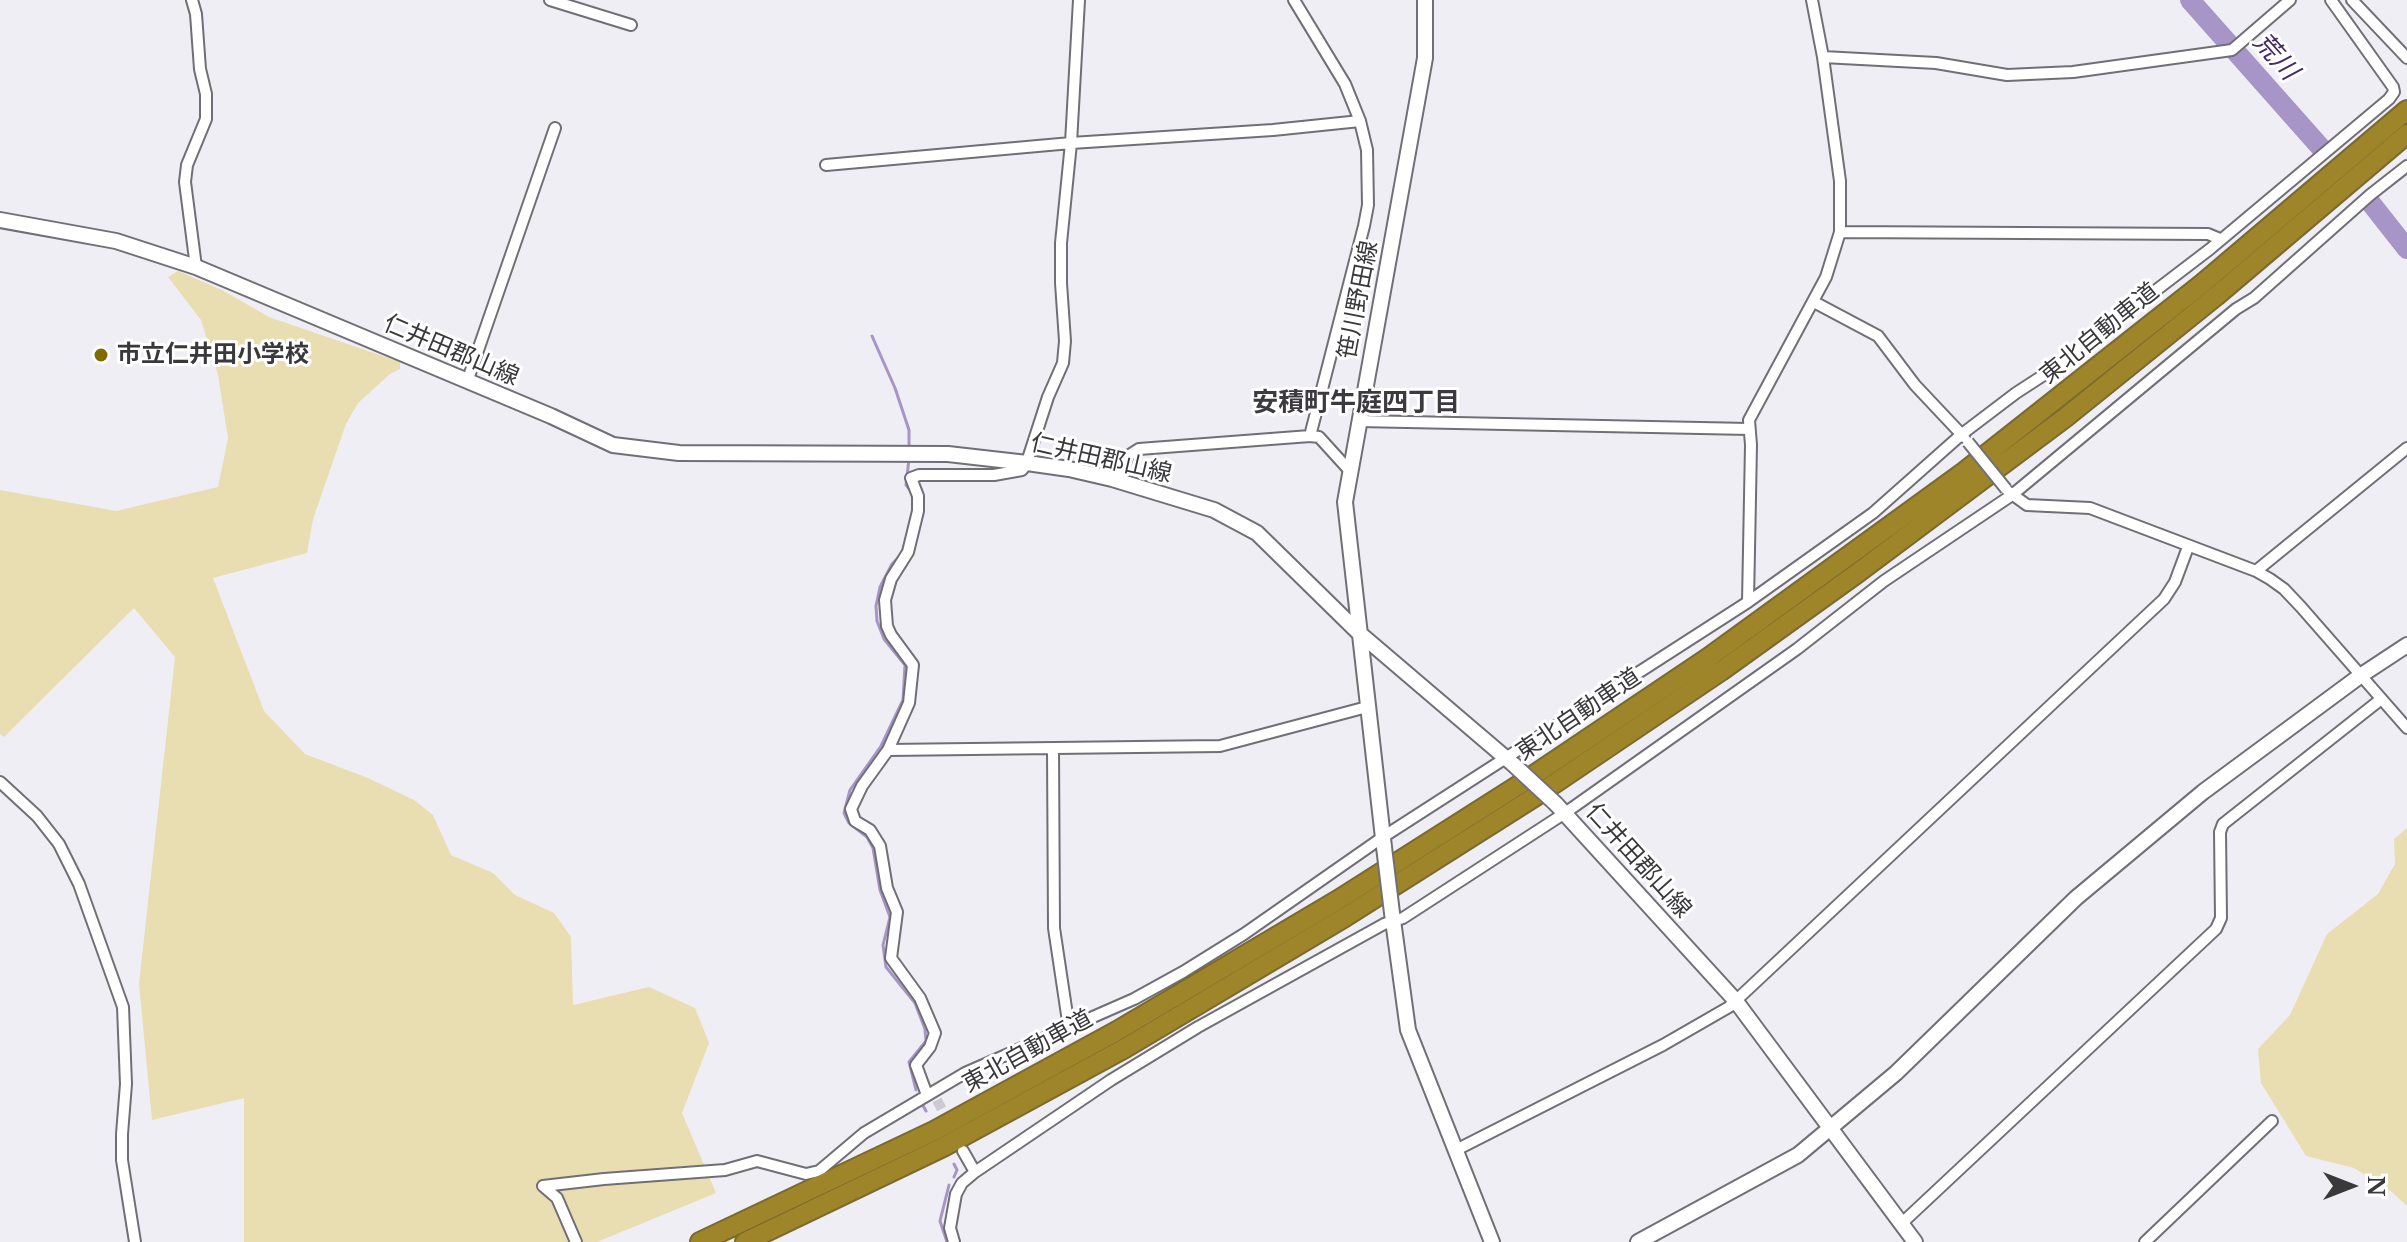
<!DOCTYPE html>
<html>
<head>
<meta charset="utf-8">
<style>
	body { margin:0 }
	#map { position:relative; width:2407px; height:1242px; overflow:hidden; background:#f0eef5; font-family:"Libre Baskerville",serif }
	canvas { display:block }
	.north { position:absolute; left:2311px; top:1146px; width:80px; height:80px; -webkit-text-stroke:6px #fff; paint-order:stroke; rotate:90deg; font-size:22px; font-weight:700; line-height:32px; text-align:center; color:#39383b }
	.north::after { content:''; display:block; margin:auto; width:28px; height:36px; background:#39383b; clip-path:polygon(50% 0,100% 100%,50% 72%,0 100%) }
</style>
</head>
<body>
<div id="map">
<canvas width="2407" height="1242"></canvas>
<div class="north">N</div>
</div>
<script>
const c = document.querySelector('canvas').getContext('2d');
c.lineJoin = 'round';
function fill(path, color) { c.fillStyle = color; c.fill(path, 'evenodd'); }
const toPath = rows => new Path2D(rows.map(r => 'M' + r).join(''));
function stroke(path, color, width, dash) { c.strokeStyle = color; c.lineWidth = width; c.lineCap = dash ? 'butt' : 'round'; c.setLineDash(dash || []); c.stroke(path); }
function write(font, color, halo, rows, align = 'center') {
  c.font = font + ' "Libre Baskerville","Noto Sans JP",serif'; c.lineWidth = 6; c.setLineDash([]); c.textBaseline = 'middle'; c.strokeStyle = halo; c.fillStyle = color; for (const [text, x, y, turn = 0] of rows) {
    c.save(); c.translate(x, y); c.rotate((+turn || 0) * Math.PI / 180); c.textAlign = isNaN(turn) ? turn : align; if (halo) c.strokeText(text, 0, 0); c.fillText(text, 0, 0); c.restore();
  }
}
const green = toPath([
	[178,271,222,290,269,317,400,362,400,369,390,374,358,403,346,424,313,519,307,553,213,578,264,711,305,754,368,778,414,800,433,815,451,855,493,873,515,895,554,913,571,937,573,1005,649,987,695,1008,709,1043,682,1113,716,1193,597,1242,244,1242,244,1098,152,1120,139,984,175,657,134,608,4,737,0,734,0,490,116,511,218,487,228,438,218,375,201,320,168,277],
	[2407,828,2407,1206,2392,1192,2354,1168,2306,1156,2261,1083,2258,1049,2290,1015,2327,934,2378,894,2395,864,2394,839]
]);
const stream = toPath([
	[872,336,895,388,909,430,909,448],
	[909,459,906,485,910,490],
	[905,543,902,554,892,564,880,587,876,606,877,621,884,639,905,665,903,700,881,746,850,790,844,813,849,823,867,837,873,848,880,890,890,917,883,945,886,967,915,1003,925,1029,926,1041,909,1062,916,1090],
	[921,1102,926,1111],
	[954,1164,957,1170,954,1177],
	[947,1242,940,1221,949,1185]
]);
const river = toPath([
	[2190,0,2322,149],
	[2370,202,2407,249]
]);
const streetTunnel = toPath([
	[937,1100,951,1127]
]);
const street = toPath([
	[192,0,196,14,200,69,206,94,206,119,187,165,185,182,196,267],
	[550,0,631,25],
	[1294,0,1345,84,1360,121,1367,150,1368,205,1364,226,1310,436],
	[2352,0,2407,58],
	[1823,57,1936,63,2007,75,2073,72,2232,50,2290,0],
	[826,165,1071,143,1273,130,1360,121],
	[1840,232,2208,234,2220,239],
	[1814,302,1878,336,1915,385,1964,437],
	[467,382,555,128],
	[1358,421,1749,429],
	[1117,481,1128,456,1139,449,1310,436,1319,437,1349,470],
	[2009,492,2027,505,2090,508,2256,571,2270,579,2284,589,2301,607,2407,728],
	[2256,571,2407,448],
	[1748,602,1751,445,1749,420,1826,277,1840,232,1840,181,1823,57,1812,0],
	[1053,749,1054,928,1069,1028],
	[888,750,1220,746,1367,707],
	[0,782,37,816,59,844,79,884,123,1007,126,1084,122,1134,122,1160,135,1242],
	[927,1095,916,1065,930,1047,935,1033,920,998,891,958,897,912,887,888,880,846,870,830,855,821,851,809,862,786,888,750,909,703,913,665,891,635,887,626,885,600,891,579,908,552,918,511,918,496,911,478,919,475,994,475,1022,470,1026,465,1048,397,1063,363,1065,341,1061,283,1061,243,1071,143,1079,0],
	[1456,1150,1663,1045,1729,1007,2164,599,2175,582,2188,547],
	[963,1151,975,1172],
	[543,1186,604,1179,725,1170,757,1161,806,1174,819,1171,864,1133,965,1073,1134,999,1183,972,1244,934,1383,837,1748,602,1873,513,1962,434,2016,393,2053,369,2210,249,2389,99,2394,92,2393,87,2331,0],
	[543,1186,557,1198,576,1242],
	[1901,1224,2216,929,2221,918,2220,832,2223,824,2380,700],
	[954,1242,950,1228,956,1194,962,1183,975,1172,1111,1080,1198,1027,1384,924,1403,918,1565,813,1797,649,1884,581,2012,495,2236,309,2254,298,2370,195,2407,166],
	[2145,1242,2272,1121]
]);
const secondary = toPath([
	[0,220,116,241,196,267,551,416,613,445,679,453,948,454,1027,463,1069,469,1112,479,1214,510,1257,533,1358,632,1514,765],
	[1556,804,1735,1000,1915,1242],
	[1384,847,1345,502,1425,58,1425,0],
	[1392,913,1408,1030,1492,1242],
	[1638,1242,1798,1155,1896,1073,2076,898,2203,792,2360,676,2407,645]
]);
const highway = toPath([
	[700,1242,934,1131,1117,1031,1338,900,1522,783,1708,658,1964,472,2202,284,2407,110],
	[745,1242,943,1147,1125,1048,1345,917,1536,796,1721,671,1856,574,2066,417,2216,296,2407,134]
]);
const streetBridge = toPath([
	[1968,442,2006,489]
]);
const secondaryBridge = toPath([
	[1514,765,1556,804],
	[1384,847,1392,913]
]);
const markers = [
	[101,355,8,"#816a02"]
];
const streetNames = [
	["笹川野田線",1359,300,-79],
	["東北自動車道",2100,334,-39],
	["仁井田郡山線",451,351,23],
	["仁井田郡山線",1101,459,13],
	["東北自動車道",1579,715,-34],
	["仁井田郡山線",1638,861,48],
	["東北自動車道",1028,1052,-29]
];
const poiNames = [
	["市立仁井田小学校",117,355]
];
const waterNames = [
	["荒川",2275,57,48]
];
const neighbourhoodNames = [
	["安積町牛庭四丁目",1356,404]
];
fill(green, '#e9ddb2');
stroke(stream, '#a795c7', 3);
stroke(river, '#a795c7', 20);
stroke(streetTunnel, '#cbcad0', 10, [10, 5]);
stroke(street, '#716f76', 14);
stroke(secondary, '#716f76', 18);
stroke(highway, '#7b6a30', 22);
stroke(street, '#fff', 10);
stroke(secondary, '#fff', 14);
stroke(highway, '#9e852a', 18);
stroke(streetBridge, '#716f76', 14, []);
stroke(secondaryBridge, '#716f76', 18, []);
stroke(streetBridge, '#fff', 10);
stroke(secondaryBridge, '#fff', 14);
for (const [x, y, r, color] of markers) { const dot = new Path2D(); dot.arc(x, y, r, 0, 2 * Math.PI); c.fillStyle = color; c.fill(dot); stroke(dot, '#fff', 3); }
write('24px', '#39383b', '#fff', streetNames);
write('bold 24px', '#39383b', '#fff', poiNames, 'left');
write('italic 26px', '#432966', '#fff', waterNames);
write('bold 26px', '#3c3a40', '#fff', neighbourhoodNames);
</script>
</body>
</html>
